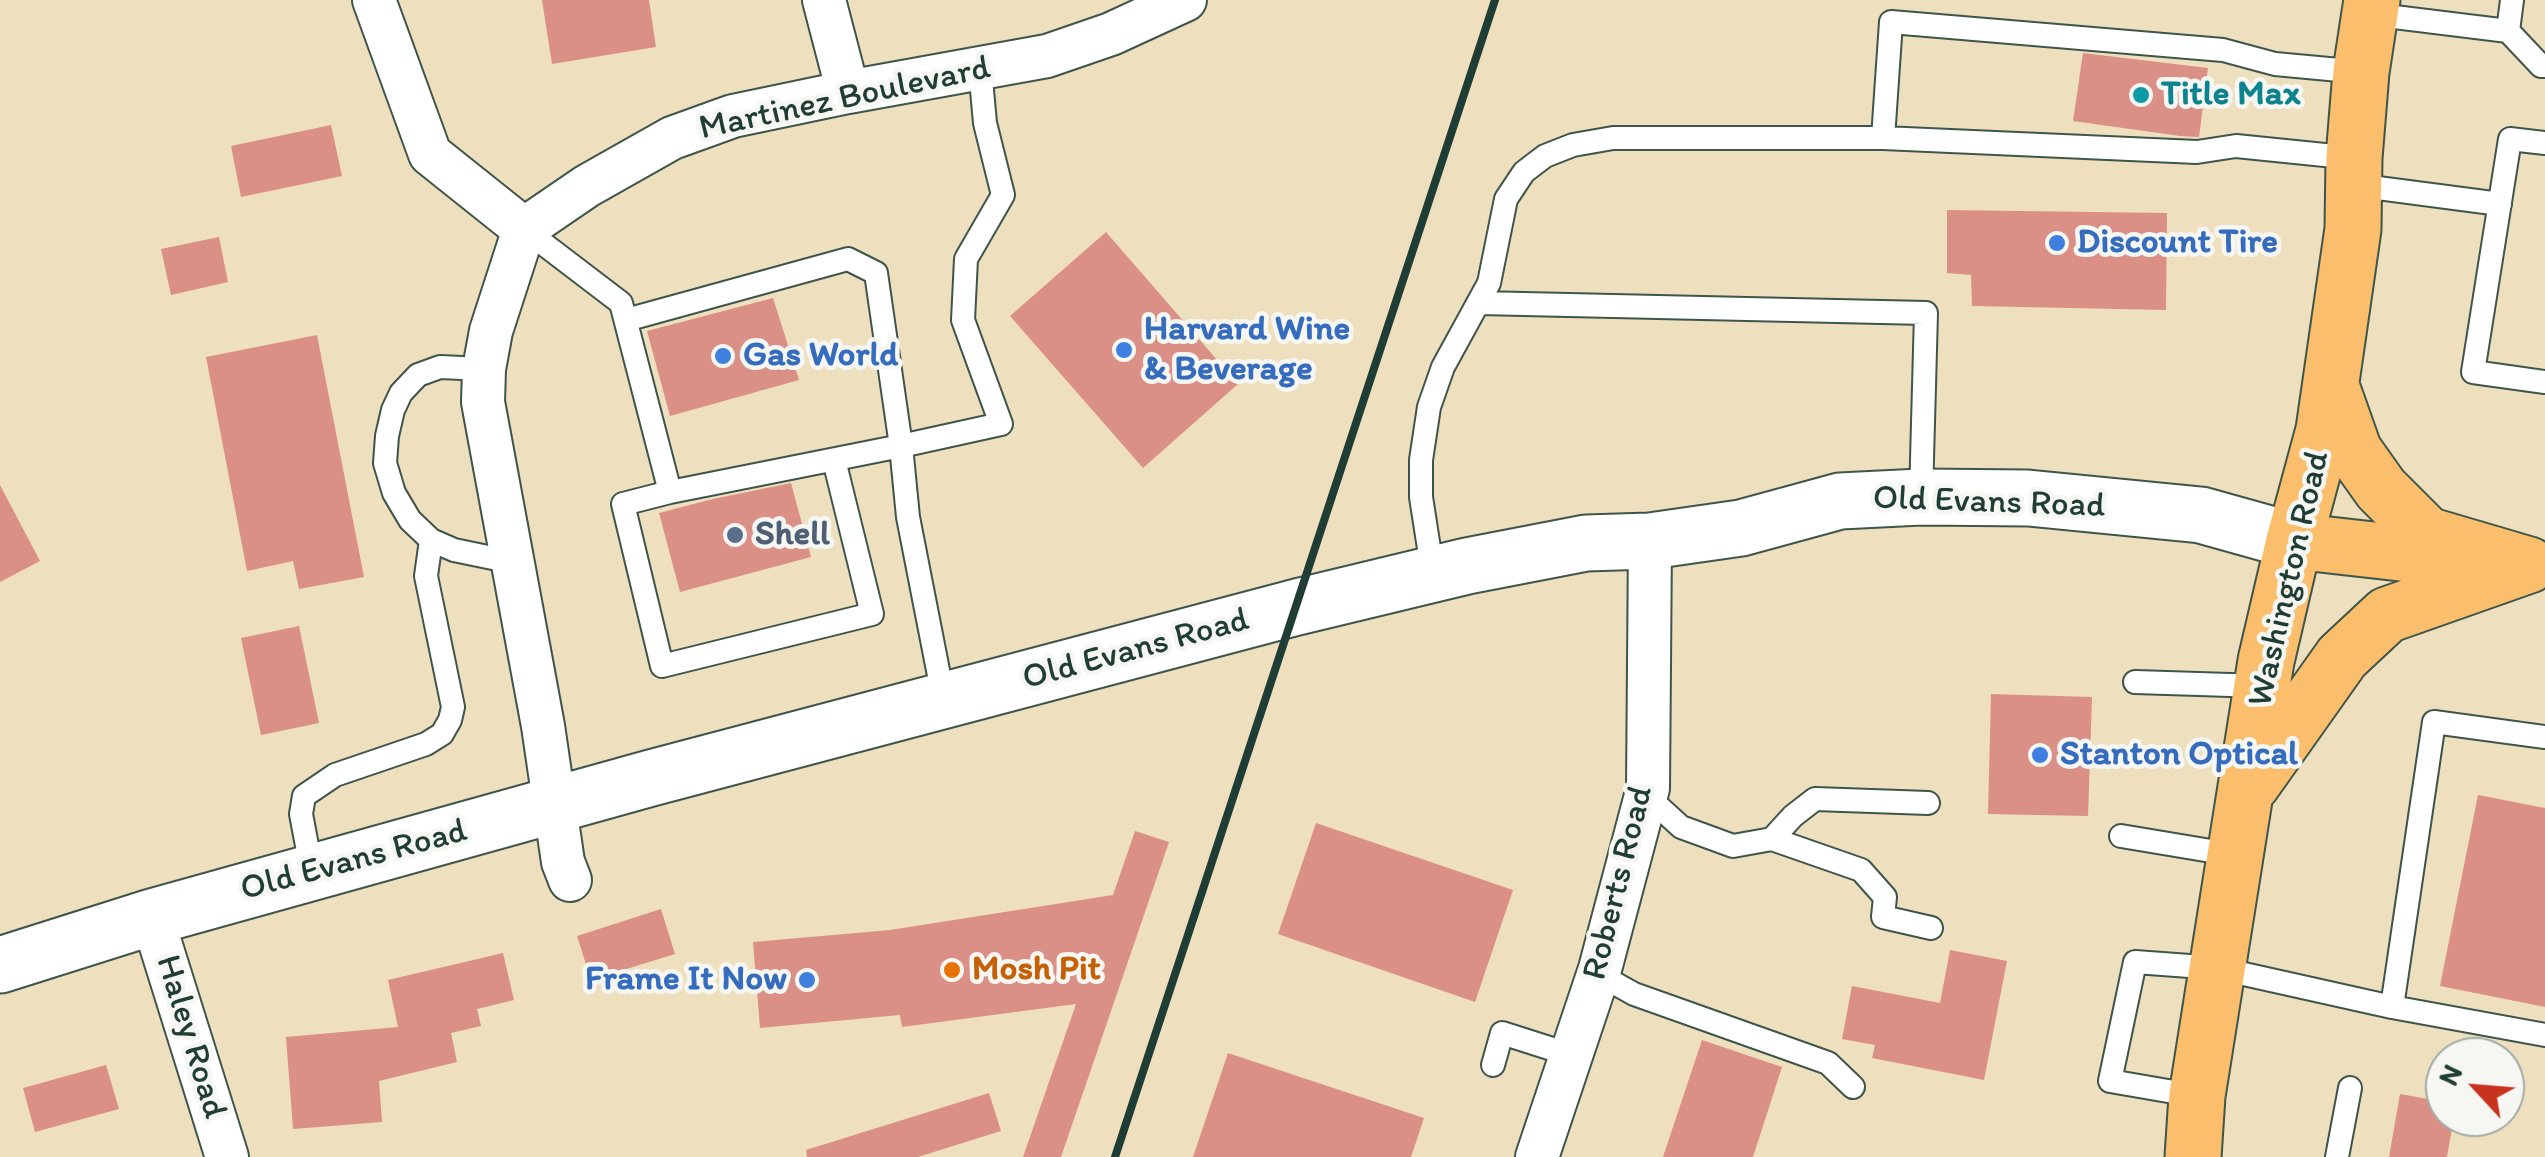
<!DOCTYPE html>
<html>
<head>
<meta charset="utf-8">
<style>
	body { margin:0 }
	#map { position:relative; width:2545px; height:1157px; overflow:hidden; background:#eedfbf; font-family:Itim,sans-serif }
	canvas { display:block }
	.north { position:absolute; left:2425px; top:1037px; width:100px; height:100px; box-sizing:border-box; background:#f6f6f2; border:2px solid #a0aca6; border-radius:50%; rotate:296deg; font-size:28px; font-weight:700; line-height:40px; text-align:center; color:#1f3d34 }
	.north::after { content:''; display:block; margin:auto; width:35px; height:45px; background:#c8321e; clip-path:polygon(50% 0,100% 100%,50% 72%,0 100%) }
</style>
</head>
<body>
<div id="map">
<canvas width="2545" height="1157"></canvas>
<div class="north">N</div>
</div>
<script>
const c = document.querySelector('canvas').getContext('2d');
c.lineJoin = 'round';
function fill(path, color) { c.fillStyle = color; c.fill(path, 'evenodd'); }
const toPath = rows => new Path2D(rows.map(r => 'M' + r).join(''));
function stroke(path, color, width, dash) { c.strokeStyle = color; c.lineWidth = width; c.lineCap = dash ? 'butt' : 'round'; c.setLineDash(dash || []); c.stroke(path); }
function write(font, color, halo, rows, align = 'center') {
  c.font = font + ' Itim,sans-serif'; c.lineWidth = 9; c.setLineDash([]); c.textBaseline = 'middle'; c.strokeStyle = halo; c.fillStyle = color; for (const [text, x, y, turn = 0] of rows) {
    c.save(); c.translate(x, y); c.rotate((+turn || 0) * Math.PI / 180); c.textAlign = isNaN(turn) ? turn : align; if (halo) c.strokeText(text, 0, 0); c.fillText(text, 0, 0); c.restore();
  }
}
const building = toPath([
	[542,0,649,0,656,47,552,64],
	[2083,53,2208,68,2199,137,2180,136,2073,121],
	[331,125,342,176,241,197,231,146],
	[1947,210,2167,213,2166,310,1972,306,1971,275,1947,273],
	[1106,232,1238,384,1143,468,1010,316],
	[219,237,228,282,171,295,161,249],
	[773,298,799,380,670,416,647,331],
	[317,335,364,577,299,589,293,561,247,571,206,357],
	[791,483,811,557,680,592,659,513,713,499],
	[0,485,40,561,0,582],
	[299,626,319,723,261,735,241,638],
	[1991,694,2092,697,2088,816,1988,814],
	[2478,795,2545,808,2545,1007,2440,986],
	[1316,823,1513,890,1475,1002,1278,934],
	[1135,831,1169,842,1061,1157,1023,1157,1076,1004,902,1027,900,1015,760,1028,753,942,890,930,1113,895],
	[661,909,675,954,591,980,577,936],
	[1950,950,2007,961,1984,1080,1872,1058,1875,1045,1842,1039,1852,986,1940,1003],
	[503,953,514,1000,477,1009,481,1026,451,1033,457,1062,379,1081,382,1122,293,1129,286,1037,398,1027,388,980],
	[1702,1040,1782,1067,1753,1157,1663,1157],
	[1228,1053,1424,1118,1411,1157,1193,1157],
	[106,1065,119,1109,35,1132,23,1088],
	[989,1093,1001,1131,918,1157,807,1157,806,1150],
	[2400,1094,2445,1102,2445,1117,2454,1117,2447,1157,2389,1157]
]);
const service = toPath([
	[2370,14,2508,31,2541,66,2545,66],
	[2508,31,2512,0],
	[1883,138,1891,22,2223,50,2275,64,2361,72],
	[2545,143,2510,139,2473,372,2545,382],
	[2355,185,2500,204],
	[524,229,621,303,670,492,901,446,908,517,944,701],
	[1479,303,1926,313,1921,496],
	[626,320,848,259,876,273,901,446,1001,424,963,320,966,259,1003,195,985,123,980,68],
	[484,369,440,367,418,375,401,393,393,410,387,436,385,463,394,493,410,520,431,540,454,550,512,562],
	[670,492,623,504,662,666,872,614,834,460],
	[1433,574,1421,497,1421,460,1429,407,1443,367,1489,283,1506,199,1524,172,1545,156,1573,145,1613,138,1883,138,2197,152,2236,146,2354,158],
	[2135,682,2262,686],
	[1646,795,1681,827,1733,846,1772,839,1861,870,1885,897,1883,917,1931,928],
	[2121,836,2235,855],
	[1772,839,1793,816,1815,799,1928,803],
	[312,872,301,814,304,796,335,775,426,744,442,734,450,720,453,707,426,576,431,540],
	[1598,974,1634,994,1828,1063,1853,1087],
	[2392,1007,2434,722,2545,737],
	[1493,1065,1502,1033,1571,1055],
	[2197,1096,2110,1081,2135,962,2217,968,2392,1007,2545,1035],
	[2337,1157,2350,1088]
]);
const minor = toPath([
	[374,0,430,154,524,229],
	[824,0,848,92],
	[570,880,563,862,543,726,483,402,484,369,491,331,524,229,587,186,672,138,733,116,848,92,1047,56,1111,34,1185,0],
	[152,917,227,1157],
	[1537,1157,1600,969,1648,788,1650,541]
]);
const tertiary = toPath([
	[0,965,152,917,651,778,1297,607,1467,566,1586,543,1650,541,1741,528,1840,501,1921,497,2028,498,2201,515,2294,541]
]);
const primary = toPath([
	[2331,386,2354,451,2381,489,2427,535,2529,565],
	[2294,541,2462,560],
	[2252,784,2342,657,2387,615,2529,565],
	[2193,1157,2197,1096,2266,661,2294,541,2324,430,2353,229,2354,158,2361,72,2372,0]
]);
const rail = toPath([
	[1115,1157,1495,0]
]);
const markers = [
	[2141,95,10,"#0f9aa8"],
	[2057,243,10,"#3f7fe0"],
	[1124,350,10,"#3f7fe0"],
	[723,356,10,"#3f7fe0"],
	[735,535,10,"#5c6f8a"],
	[2040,755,10,"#3f7fe0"],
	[952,970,10,"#e8710a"],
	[807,980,10,"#3f7fe0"]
];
const cultureNames = [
	["Title Max",2161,95]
];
const streetNames = [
	["Martinez Boulevard",845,99,-12],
	["Old Evans Road",1989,503,2],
	["Washington Road",2290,579,-77],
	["Old Evans Road",1136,650,-15],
	["Old Evans Road",354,861,-15],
	["Roberts Road",1619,883,-76],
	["Haley Road",190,1037,73]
];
const shopNames = [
	["Discount Tire",2077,243],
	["Harvard Wine",1144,330],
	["& Beverage",1144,370],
	["Gas World",743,356],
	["Stanton Optical",2060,755],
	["Frame It Now",787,980,"right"]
];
const serviceNames = [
	["Shell",755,535]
];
const foodNames = [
	["Mosh Pit",972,970]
];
fill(building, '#db9087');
stroke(service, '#3e5549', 26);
stroke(minor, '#3e5549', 46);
stroke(tertiary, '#3e5549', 59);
stroke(primary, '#3e5549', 59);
stroke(service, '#fff', 22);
stroke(minor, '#fff', 42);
stroke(tertiary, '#fff', 55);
stroke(primary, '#fabe6d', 55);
stroke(rail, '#1f3d34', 8);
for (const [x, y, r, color] of markers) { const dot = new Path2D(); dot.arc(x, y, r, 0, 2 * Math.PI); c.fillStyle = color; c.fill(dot); stroke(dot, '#f6f6f2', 4); }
write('bold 35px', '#0d838f', '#f6f6f2', cultureNames, 'left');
write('35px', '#1f3d34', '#f6f6f2', streetNames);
write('bold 35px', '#366cbe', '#f6f6f2', shopNames, 'left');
write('bold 35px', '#4e5e75', '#f6f6f2', serviceNames, 'left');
write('bold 35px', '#c56008', '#f6f6f2', foodNames, 'left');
</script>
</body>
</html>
